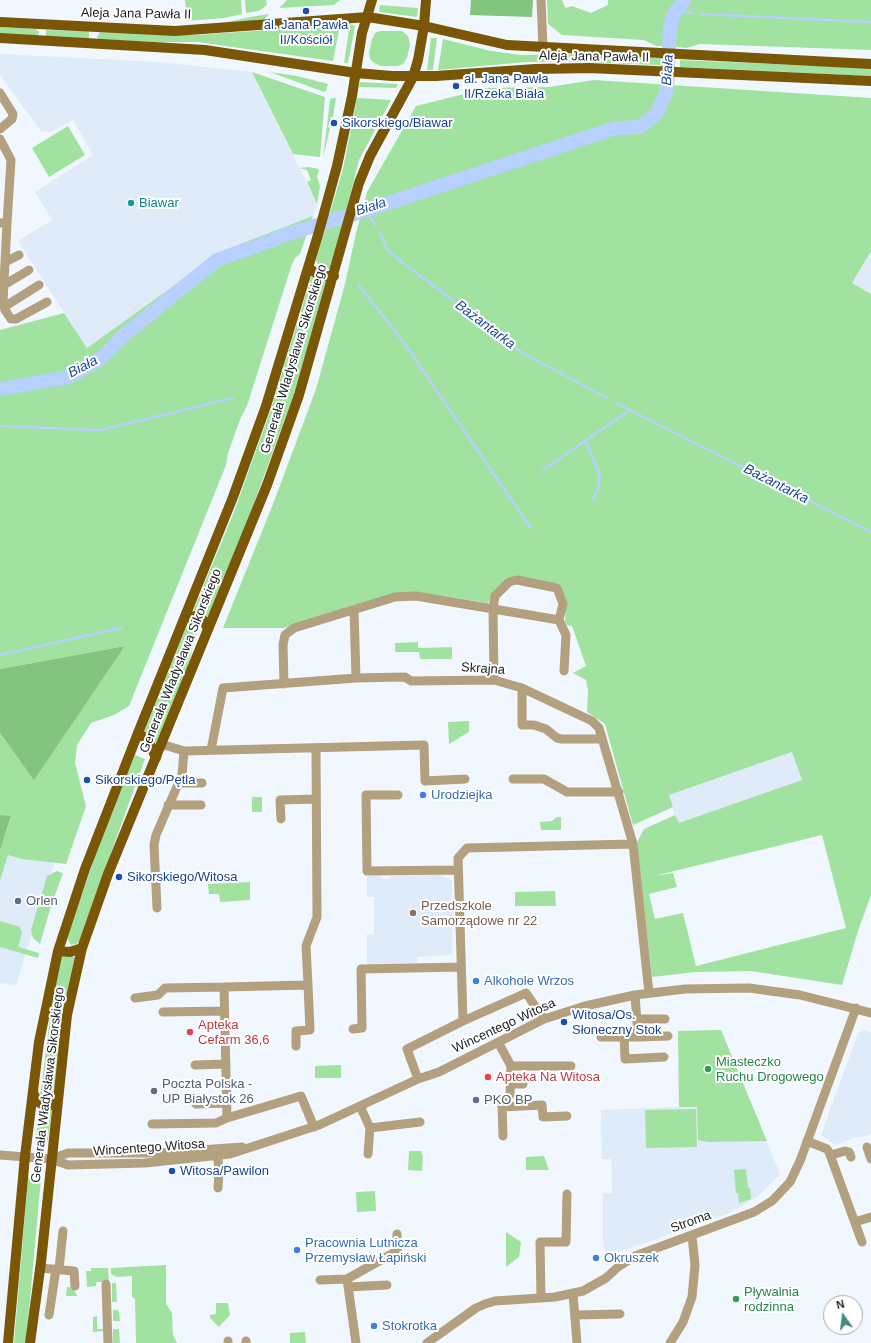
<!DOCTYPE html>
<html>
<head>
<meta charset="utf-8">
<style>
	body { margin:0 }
	#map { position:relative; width:871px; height:1343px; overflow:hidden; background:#f1f7ff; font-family:Helvetica,sans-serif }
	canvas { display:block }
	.north { position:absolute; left:823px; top:1295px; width:40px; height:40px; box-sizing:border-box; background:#fff; border:1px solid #a6a7a8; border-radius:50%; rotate:346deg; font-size:11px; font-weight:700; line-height:16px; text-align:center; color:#212326 }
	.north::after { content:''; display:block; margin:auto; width:14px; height:18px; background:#428a86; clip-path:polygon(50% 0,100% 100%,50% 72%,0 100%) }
</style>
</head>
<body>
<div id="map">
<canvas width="871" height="1343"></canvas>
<div class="north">N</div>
</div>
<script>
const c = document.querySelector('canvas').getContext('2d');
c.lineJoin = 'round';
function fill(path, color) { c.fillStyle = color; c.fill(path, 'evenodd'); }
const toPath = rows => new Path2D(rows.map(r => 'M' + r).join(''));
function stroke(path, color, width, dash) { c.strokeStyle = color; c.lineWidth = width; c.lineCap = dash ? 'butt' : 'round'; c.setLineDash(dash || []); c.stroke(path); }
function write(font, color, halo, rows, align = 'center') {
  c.font = font + ' Helvetica,sans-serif'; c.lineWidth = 4; c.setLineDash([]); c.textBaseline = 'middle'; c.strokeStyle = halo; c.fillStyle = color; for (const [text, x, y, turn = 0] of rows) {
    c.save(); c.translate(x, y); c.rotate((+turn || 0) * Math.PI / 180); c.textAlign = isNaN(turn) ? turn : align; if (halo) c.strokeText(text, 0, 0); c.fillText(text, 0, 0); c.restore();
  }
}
const built = toPath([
	[0,54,158,62,252,72,317,204,313,216,222,251,87,348,18,241,52,220,35,192,93,155,73,120,50,132,41,131,0,75],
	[871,251,871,294,852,283],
	[792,752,802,780,678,824,669,795],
	[8,851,57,855,16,985,0,983,0,876],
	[380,875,383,879,389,879,392,876,440,875,452,880,452,955,417,957,417,963,367,964,367,934,374,934,374,897,367,897,367,876],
	[721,1030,780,1174,756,1198,729,1213,622,1251,609,1258,603,1245,603,1193,612,1193,611,1159,602,1159,601,1110,679,1107,678,1031],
	[865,1030,871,1033,871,1134,866,1136,853,1138,836,1145,821,1135,858,1033]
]);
const green = toPath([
	[185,0,241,0,242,14,224,18,187,21],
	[245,0,266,0,267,5,259,11,246,13],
	[287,0,340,0,334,5,279,8],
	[547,0,562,0,565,8,572,6,591,13,608,5,608,0,681,0,672,9,667,20,666,46,656,46,644,40,562,35,548,24],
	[686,0,871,0,871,50,700,44,686,48,670,46,670,26,674,13],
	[380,5,418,8,417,17,379,12],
	[269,14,264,20,223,23,250,17],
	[350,24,355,26,348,63,344,63],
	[340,25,333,61,197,42,157,42,99,39,97,37,100,32,196,35],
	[0,27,36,29,39,32,38,36,0,35],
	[46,30,89,31,89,39,46,37],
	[380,31,402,31,408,36,410,44,407,58,403,64,398,66,381,66,374,63,370,59,369,53,372,39,375,33],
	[431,38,437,38,433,70,427,70],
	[443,39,491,51,521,55,575,54,661,58,661,65,574,62,526,62,438,70],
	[680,60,871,68,871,76,680,67],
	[252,72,325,97,320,157,293,154],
	[270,72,297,76,328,84,326,91,324,92],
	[594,80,871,98,871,251,852,283,871,294,871,895,858,931,842,985,751,971,696,972,652,977,637,842,644,829,675,815,679,823,802,780,792,752,669,795,673,807,633,825,605,724,587,712,588,690,586,680,573,673,586,666,572,626,567,625,565,622,566,604,560,584,511,577,494,591,488,603,417,592,394,594,284,628,223,628,273,504,316,389,345,284,356,233,367,192,416,106,488,88,549,87],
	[822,835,846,928,696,966,683,913,655,919,649,894,677,887,673,873,654,876],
	[360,82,397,84,398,84,396,88,359,87],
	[332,98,336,98,333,117,331,117,328,127,330,128,323,158,330,100],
	[357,98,391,100,359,160,333,265,329,269,324,270,319,267,316,260,343,169],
	[68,126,85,155,49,177,32,148],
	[309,167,319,169,317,177,320,186,317,204,307,182,311,180,307,170,299,168],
	[313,216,300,254,295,258,291,267,247,406,241,417,228,453,226,465,129,706,114,715,91,723,77,745,75,763,86,806,66,864,22,859,8,855,0,880,0,851,11,817,0,815,0,733,34,779,125,646,0,669,0,330,64,313,87,348,222,251],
	[312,274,319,281,328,279,295,391,238,547,208,619,203,612,193,611,234,512,271,409],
	[197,621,200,627,194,642,188,666,155,746,144,732,188,623],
	[418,642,418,648,452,647,452,659,420,659,419,652,395,652,395,643],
	[469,721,469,732,449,744,448,722],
	[135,755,145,759,79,941,76,944,71,945,67,938,96,854],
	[252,797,262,797,262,812,252,812],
	[557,817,561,817,561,830,541,830,540,822,552,821],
	[57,871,63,873,51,906,40,944,33,938,31,930,47,876],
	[250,882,250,900,220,902,219,894,209,894,208,884],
	[555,891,556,906,515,906,515,892],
	[0,921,20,927,22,933,18,947,39,953,38,958,0,947],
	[62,956,75,957,65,1000,53,1097,51,1100,45,1102,40,1096,54,988],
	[721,1030,767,1141,708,1142,698,1140,697,1107,679,1107,678,1031],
	[341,1065,341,1078,315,1078,315,1066],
	[39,1106,52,1108,48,1139,45,1147,40,1148,37,1145,36,1137],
	[696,1109,697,1147,646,1148,645,1110],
	[409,1151,421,1151,423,1157,422,1171,408,1170],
	[544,1156,549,1170,526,1170,526,1157],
	[746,1169,748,1188,750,1188,751,1199,739,1203,738,1193,736,1193,734,1170],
	[28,1178,41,1179,26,1343,14,1343],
	[375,1191,376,1211,357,1212,356,1192],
	[506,1232,521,1242,519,1257,506,1267],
	[166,1265,166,1304,172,1313,173,1335,177,1343,136,1343,135,1299,132,1297,132,1276,117,1277,111,1274,111,1268],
	[91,1268,108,1268,109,1282,96,1282,96,1286,87,1287,86,1271,91,1271],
	[112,1283,116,1283,117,1302,112,1302],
	[67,1287,73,1287,77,1296,66,1296],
	[216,1303,228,1303,230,1315,219,1327,210,1318,210,1315,216,1314],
	[113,1310,117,1310,119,1312,120,1321,113,1321],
	[97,1316,97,1329,103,1329,105,1331,93,1332,93,1317],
	[113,1329,119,1329,120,1343,113,1343],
	[305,1332,306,1343,290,1343,290,1333]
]);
const forest = toPath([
	[471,0,533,0,532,17,470,15],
	[125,646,34,780,0,733,0,669],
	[0,815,11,816,0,851]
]);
const stream = toPath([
	[676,10,693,13],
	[700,14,871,22],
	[367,210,375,225],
	[380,232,387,249,394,256,524,354,607,398],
	[358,284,402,340,530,527],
	[616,403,871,532],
	[0,426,101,430,233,398],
	[586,441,600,476,598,489,593,500],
	[543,470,630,410],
	[0,655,121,628]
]);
const river = toPath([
	[0,389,68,377,99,360,124,335,217,260,271,241,284,235,367,210,616,128,640,127,656,114,667,91,670,25,675,12,685,0]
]);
const minor = toPath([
	[541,0,543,48],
	[0,93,13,114,12,119,0,129],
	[0,139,11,160,7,223,0,223],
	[7,223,3,302,5,310,11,319,16,319,47,302],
	[5,262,19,255],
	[4,285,29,270],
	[4,307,39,285],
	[354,610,356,678],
	[494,680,493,608,495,596,509,582,517,580,557,588,563,604,559,620],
	[284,684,283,645,285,635,294,628,395,597,416,596,559,620,566,635,564,671],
	[522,688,522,725,534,725,546,729,557,738,562,739,602,739],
	[161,744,184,751,424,745,425,781,465,779],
	[211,750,223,688,356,678,405,677,411,681,494,680,522,688,592,721,599,728,633,844,649,993],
	[513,779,544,779,567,792,619,792],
	[179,783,202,783],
	[398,795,366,795,367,871,458,870],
	[168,805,201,805],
	[281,819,280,800,316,799],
	[157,908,154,845,156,835,182,775,184,751],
	[135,998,158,995,165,988,224,987],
	[163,1012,224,1011],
	[637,1019,665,1019],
	[463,1021,526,993,544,1019],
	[353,1029,362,1028,361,969,461,967],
	[601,1037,638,1037,635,995],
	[624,1037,625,1059,664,1057],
	[638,1037,668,1036],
	[498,1042,511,1066,510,1095,502,1104,503,1136],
	[296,1046,296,1031,310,1030,308,985],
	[195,1065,226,1064],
	[511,1066,571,1066],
	[418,1079,407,1049,463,1021,458,858,467,848,633,844],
	[510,1084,523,1084],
	[196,1104,227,1103],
	[360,1106,370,1128,368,1154],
	[502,1107,542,1105,543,1117,567,1116],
	[152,1124,216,1123,227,1118],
	[314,1127,301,1096,227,1118,224,987,308,985,306,946,317,917,316,748],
	[370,1128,420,1122],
	[807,1141,827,1149,829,1152,862,1242],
	[867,1147,871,1159],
	[217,1151,219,1170,218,1188],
	[0,1155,51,1159,68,1165,145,1163,230,1154,319,1125,418,1079,439,1072,544,1019,585,1006,635,995,685,989,749,988,800,995,871,1013],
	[831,1155,845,1151,849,1152,851,1157],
	[51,1159,68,1153,158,1153,242,1147],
	[855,1222,871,1217],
	[40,1268,74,1271,75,1286],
	[59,1269,63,1231],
	[320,1280,347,1279],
	[106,1284,108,1343],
	[348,1287,387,1285],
	[573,1294,577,1343],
	[541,1298,540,1242,566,1242,567,1194],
	[49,1315,56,1269],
	[576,1315,620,1314],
	[228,1341,228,1343],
	[246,1341,246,1343],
	[356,1343,347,1279,397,1251,397,1234],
	[427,1343,476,1308,485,1304,495,1301,555,1297,583,1291,606,1278,618,1267,635,1256,754,1212,772,1201,790,1182,800,1161,856,1008],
	[670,1343,683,1322,692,1297,695,1265,692,1236]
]);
const major = toPath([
	[0,22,175,31,368,17,424,26,507,45,871,64],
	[0,38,205,50,356,73,392,76,436,76,535,69,589,68,871,81],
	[308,268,321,276,334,276],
	[184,619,188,617,197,616,204,621,208,629],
	[138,733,148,740,156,758],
	[58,951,70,952,82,948],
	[33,1093,38,1102,42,1104,47,1106,57,1103],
	[8,1343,25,1156,39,1042,58,951,85,869,138,733,233,497,266,406,318,235,337,166,352,96,362,33,372,0],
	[30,1343,41,1262,67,1015,82,948,108,874,267,485,299,395,359,183,370,156,413,77,418,60,424,26,426,0]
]);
const markers = [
	[306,11,4,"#1a4fb4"],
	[456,86,4,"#1a4fb4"],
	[334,123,4,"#1a4fb4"],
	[131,203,4,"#0f9aa8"],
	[87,780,4,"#1a4fb4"],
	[423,795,4,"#3f7fe0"],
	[119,877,4,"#1a4fb4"],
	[18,901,4,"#5c6f8a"],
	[413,913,4,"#8d6e63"],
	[476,981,4,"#3f7fe0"],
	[564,1022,4,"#1a4fb4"],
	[190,1032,4,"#e0444e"],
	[708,1069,4,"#2e9e5b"],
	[488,1077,4,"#e0444e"],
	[154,1091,4,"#5c6f8a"],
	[476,1100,4,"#5c6f8a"],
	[172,1171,4,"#1a4fb4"],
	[297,1250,4,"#3f7fe0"],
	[596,1258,4,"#3f7fe0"],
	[736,1299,4,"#2e9e5b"],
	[374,1326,4,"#3f7fe0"]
];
const streetNames = [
	["Aleja Jana Pawła II",136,14,1],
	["Aleja Jana Pawła II",594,57,1],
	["Generała Władysława Sikorskiego",294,359,-73],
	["Generała Władysława Sikorskiego",181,661,-68],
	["Skrajna",483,669,4],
	["Wincentego Witosa",504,1026,-25],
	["Generała Władysława Sikorskiego",48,1085,-83],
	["Wincentego Witosa",149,1148,-4],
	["Stroma",691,1222,-20]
];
const transitNames = [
	["al. Jana Pawła",306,25,"center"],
	["II/Kościół",306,40,"center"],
	["al. Jana Pawła",464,79],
	["II/Rzeka Biała",464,94],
	["Sikorskiego/Biawar",342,123],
	["Sikorskiego/Pętla",95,780],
	["Sikorskiego/Witosa",127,877],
	["Witosa/Os.",572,1015],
	["Słoneczny Stok",572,1030],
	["Witosa/Pawilon",180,1171]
];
const cultureNames = [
	["Biawar",139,203]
];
const shopNames = [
	["Urodziejka",431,795],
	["Alkohole Wrzos",484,981],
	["Pracownia Lutnicza",305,1243],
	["Przemysław Łapiński",305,1258],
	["Okruszek",604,1258],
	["Stokrotka",382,1326]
];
const serviceNames = [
	["Orlen",26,901],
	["Poczta Polska -",162,1084],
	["UP Białystok 26",162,1099],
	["PKO BP",484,1100]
];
const educationNames = [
	["Przedszkole",421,906],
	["Samorządowe nr 22",421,921]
];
const healthNames = [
	["Apteka",198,1025],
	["Cefarm 36,6",198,1040],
	["Apteka Na Witosa",496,1077]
];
const leisureNames = [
	["Miasteczko",716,1062],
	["Ruchu Drogowego",716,1077],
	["Pływalnia",744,1292],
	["rodzinna",744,1307]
];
const waterNames = [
	["Biała",668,70,-87],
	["Biała",371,207,-18],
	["Bażantarka",485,325,37],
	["Biała",83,367,-28],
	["Bażantarka",776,484,27]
];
fill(built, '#dfebf8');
fill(green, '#a2e2a0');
fill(forest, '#83c481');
stroke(stream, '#b7d0fd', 2.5);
stroke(river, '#b7d0fd', 14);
stroke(minor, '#b2a07e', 9);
stroke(major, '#795706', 10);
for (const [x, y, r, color] of markers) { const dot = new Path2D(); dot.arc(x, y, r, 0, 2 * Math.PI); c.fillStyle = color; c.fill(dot); stroke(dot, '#fff', 1.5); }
write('13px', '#212326', '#fff', streetNames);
write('13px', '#164399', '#fff', transitNames, 'left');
write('13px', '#0d838f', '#fff', cultureNames, 'left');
write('13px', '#366cbe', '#fff', shopNames, 'left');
write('13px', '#4e5e75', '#fff', serviceNames, 'left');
write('13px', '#785e54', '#fff', educationNames, 'left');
write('13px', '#be3a42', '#fff', healthNames, 'left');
write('13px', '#27864d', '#fff', leisureNames, 'left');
write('italic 14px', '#204c9f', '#fff', waterNames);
</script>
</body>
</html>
